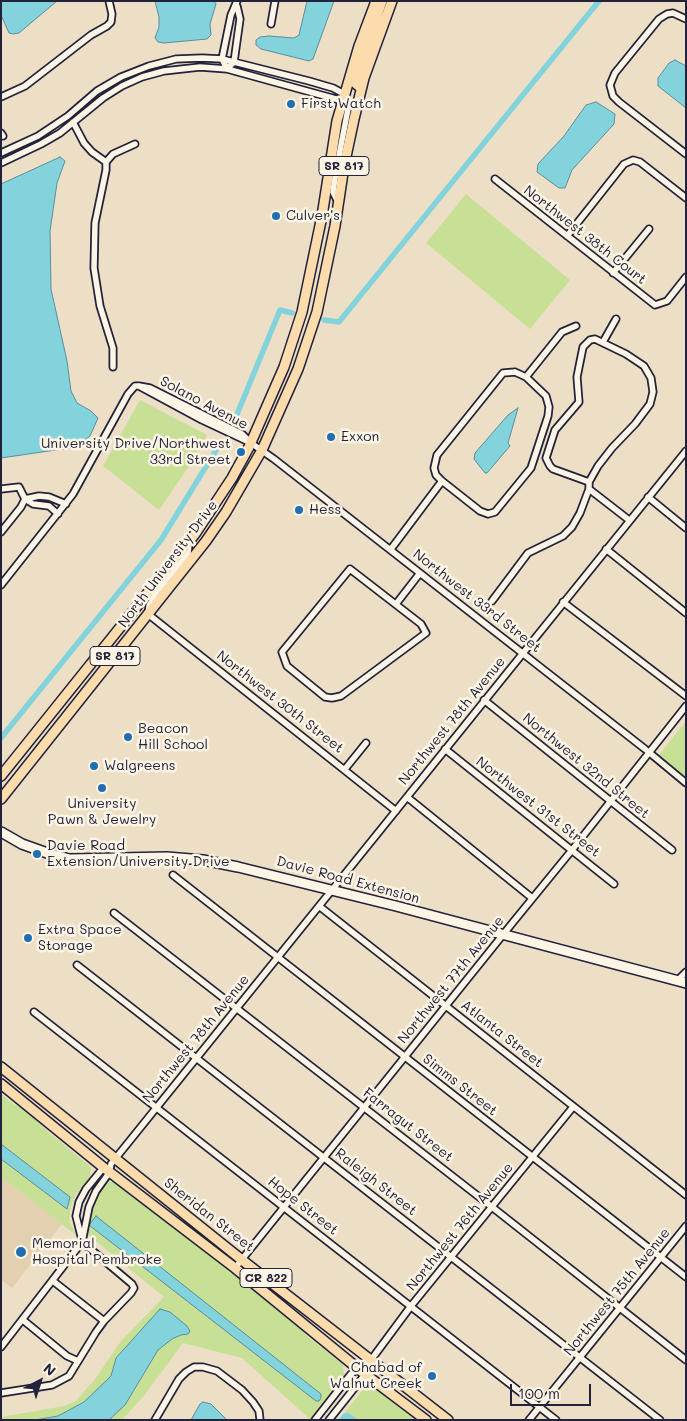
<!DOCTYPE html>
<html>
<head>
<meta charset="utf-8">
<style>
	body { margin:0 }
	#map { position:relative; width:687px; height:1421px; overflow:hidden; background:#eddfc6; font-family:Mali,sans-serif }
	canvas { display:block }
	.frame { position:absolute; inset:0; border:2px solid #22223b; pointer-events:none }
	.north { position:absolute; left:15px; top:1356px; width:50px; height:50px; -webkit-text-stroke:4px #fcf5e5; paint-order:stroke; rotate:40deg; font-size:14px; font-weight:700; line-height:20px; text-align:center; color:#22223b }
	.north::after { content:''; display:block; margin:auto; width:18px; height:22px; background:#22223b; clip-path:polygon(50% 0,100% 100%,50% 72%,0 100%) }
	.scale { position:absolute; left:510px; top:1384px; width:81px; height:22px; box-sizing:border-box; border:2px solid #22223b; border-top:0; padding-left:6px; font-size:15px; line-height:18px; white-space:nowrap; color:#22223b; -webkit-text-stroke:4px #fcf5e5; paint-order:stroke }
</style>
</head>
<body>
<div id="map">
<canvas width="687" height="1421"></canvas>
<div class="frame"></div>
<div class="north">N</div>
<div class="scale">100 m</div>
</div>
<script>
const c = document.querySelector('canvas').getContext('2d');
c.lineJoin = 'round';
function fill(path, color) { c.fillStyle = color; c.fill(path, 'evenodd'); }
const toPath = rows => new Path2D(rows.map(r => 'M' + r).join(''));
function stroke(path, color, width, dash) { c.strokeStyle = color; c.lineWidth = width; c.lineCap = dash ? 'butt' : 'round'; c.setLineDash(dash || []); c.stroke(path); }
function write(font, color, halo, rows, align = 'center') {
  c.font = font + ' Mali,sans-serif'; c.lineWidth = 5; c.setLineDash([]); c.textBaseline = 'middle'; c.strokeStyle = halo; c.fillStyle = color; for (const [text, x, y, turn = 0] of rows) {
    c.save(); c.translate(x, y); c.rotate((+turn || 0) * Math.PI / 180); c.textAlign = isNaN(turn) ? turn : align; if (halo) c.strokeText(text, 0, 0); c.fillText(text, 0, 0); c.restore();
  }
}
const built = toPath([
	[1,1177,62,1224,12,1288,1,1280]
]);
const green = toPath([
	[466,194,570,280,530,329,426,243],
	[140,400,207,435,194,459,159,510,103,466],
	[686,721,686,777,658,756],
	[1,1094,15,1105,23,1108,48,1132,91,1167,90,1178,76,1194,71,1206,69,1221,77,1236,1,1177],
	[114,1181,291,1319,307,1336,343,1364,344,1376,311,1420,242,1358,183,1343,143,1397,122,1420,1,1420,1,1417,64,1406,76,1401,95,1379,121,1341,164,1297,86,1233,94,1199,109,1182],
	[375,1385,419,1420,339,1420,364,1388]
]);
const water = toPath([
	[1,1,57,1,19,33,13,34,9,33,1,15,1,1],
	[155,1,214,1,216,4,210,24,211,35,207,39,164,43,158,42,155,38,159,27,159,17,155,1],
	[307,1,334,1,313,59,309,61,261,49,256,45,256,40,260,37,269,36,294,38,299,35,307,1],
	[675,60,686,66,686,108,658,86,658,78,669,63,675,60],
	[596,102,615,114,614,124,572,170,565,188,559,188,537,172,538,164,564,136,586,105,596,102],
	[60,157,65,161,57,183,50,231,51,289,67,361,71,391,77,403,91,411,98,418,90,436,76,447,1,458,1,184,60,157],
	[518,408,508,443,510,446,487,473,485,473,474,459,475,453,508,415,518,408],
	[1,1144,70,1197,67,1209,1,1159,1,1144],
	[96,1216,321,1394,321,1398,319,1401,316,1401,89,1225,96,1216],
	[160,1309,170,1312,187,1326,190,1331,188,1334,181,1335,172,1339,158,1350,125,1405,109,1420,35,1420,58,1416,84,1402,111,1376,116,1358,160,1309],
	[203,1402,211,1404,227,1420,191,1420,200,1404,203,1402]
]);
const canal = toPath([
	[324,320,339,322,599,1],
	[235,419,280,310,292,313],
	[1,738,161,540,221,442],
	[342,1420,345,1416,348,1416,354,1420]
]);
const minor = toPath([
	[237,6,240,19,234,62,227,69,222,59,231,15,237,1],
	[686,19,673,13,667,14,659,19,615,73,610,85,613,96,619,102,686,154],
	[271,24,275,1],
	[1,97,25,86,91,35,107,26,111,22,112,14,109,1],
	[73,122,84,143,92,152,106,162],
	[1,133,3,136],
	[1,153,38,136,68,116,97,91,121,77,149,66,176,59,202,58,222,59,309,81,333,88,344,94,348,109,336,171,333,192,338,202],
	[106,162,106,170,95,223,94,268,100,306,113,348,113,367],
	[106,162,113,154,135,144],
	[1,163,41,144,60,133,103,98,122,86,142,77,164,71,200,67,227,69,343,101],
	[495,179,655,305,667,301,686,277],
	[567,236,624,164,633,160,640,162,686,198],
	[613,273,649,229],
	[603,342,616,319],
	[515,372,526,377,546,396,549,407,548,416,531,468,495,512,488,514,480,511,442,481,436,475,434,468,437,455,503,373,515,372],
	[526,377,562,332,576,326],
	[139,386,202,420,251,443,274,459,645,749,686,783],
	[1,489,19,487,25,499,21,507,1,532],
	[589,489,629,520],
	[648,497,686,528],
	[58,514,49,506,33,504,25,499,39,496,49,497,66,504],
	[189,544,188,553,155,594,149,606,148,614,396,811],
	[391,549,442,481],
	[606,549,686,613],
	[350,569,421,624,426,633,341,696,332,698,325,697,287,666,282,652,350,569],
	[1,585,73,494,128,394,135,386,139,386,150,388,242,434,249,441],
	[492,601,528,553,563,536,572,527,580,513,589,489,589,482,598,466,612,448,635,424,650,404,653,392,651,378,644,366,626,354,595,339,590,340,583,347,577,377,579,402,555,430,546,458,550,466,553,469,589,482],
	[563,602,686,696],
	[396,604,420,573],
	[484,700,672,850],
	[445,749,614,884],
	[345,769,366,743],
	[407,797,532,898],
	[173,875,686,1277],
	[319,906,686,1195],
	[114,913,492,1207,686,1360],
	[77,965,660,1420],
	[677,981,686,972],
	[34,1012,556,1420],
	[82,1240,76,1216,79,1202,86,1189,104,1167],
	[235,1268,514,921,572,850,686,706],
	[53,1281,104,1321],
	[23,1320,67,1356,78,1361],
	[1,1347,82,1242,89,1207,96,1191,109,1173,111,1164,686,451],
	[1,1393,52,1385,69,1376,96,1332,104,1321,131,1293,134,1288,132,1284,82,1242],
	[155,1420,179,1379,186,1372,194,1367,203,1367,217,1371,242,1390,253,1402,259,1411,260,1420],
	[315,1420,351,1374,359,1368],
	[329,1420,360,1381,365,1374,368,1364,411,1306,573,1107],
	[529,1420,686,1226]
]);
const secondary = toPath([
	[1,832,22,844,50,854,70,859,167,857,203,860,238,867,396,906,686,983]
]);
const primary = toPath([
	[361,88,356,84,356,78,382,1],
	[1,776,195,534,232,478,249,447,284,367,302,312,322,216,337,121,359,46,376,1],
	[1,799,206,541,226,512,262,450,298,369,317,312,335,226,344,166,354,119,364,78,392,1],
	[1,1067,242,1260,448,1420],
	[1,1084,103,1167,235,1268,361,1371,426,1420]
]);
const markers = [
	[291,104,5,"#1f6fb2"],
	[276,216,5,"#1f6fb2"],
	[331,437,5,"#1f6fb2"],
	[241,452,5,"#1f6fb2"],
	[299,510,5,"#1f6fb2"],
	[128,737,5,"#1f6fb2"],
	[94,766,5,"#1f6fb2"],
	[102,788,5,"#1f6fb2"],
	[37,854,5,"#1f6fb2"],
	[28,938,5,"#1f6fb2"],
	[21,1252,6,"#1f6fb2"],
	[432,1376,5,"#1f6fb2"]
];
const shields = [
	[344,166,50],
	[115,656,50],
	[266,1278,52]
];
const shieldNames = [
	["SR 817",344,166],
	["SR 817",115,656],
	["CR 822",266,1278]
];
const poiNames = [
	["First Watch",301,104],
	["Culver's",286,216],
	["Exxon",341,437],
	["University Drive/Northwest",231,444,"right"],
	["33rd Street",231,460,"right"],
	["Hess",309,510],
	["Beacon",138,729],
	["Hill School",138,745],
	["Walgreens",104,766],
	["University",102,804,"center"],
	["Pawn & Jewelry",102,820,"center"],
	["Davie Road",47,846],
	["Extension/University Drive",47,862],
	["Extra Space",38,930],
	["Storage",38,946],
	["Memorial",32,1244],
	["Hospital Pembroke",32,1260],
	["Chabad of",422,1368,"right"],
	["Walnut Creek",422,1384,"right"]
];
const streetNames = [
	["Northwest 38th Court",585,235,38],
	["Solano Avenue",204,403,28],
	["North University Drive",168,564,-53],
	["Northwest 33rd Street",477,601,38],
	["Northwest 30th Street",280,702,38],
	["Northwest 78th Avenue",452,721,-51],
	["Northwest 32nd Street",586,766,39],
	["Northwest 31st Street",538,807,38],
	["Davie Road Extension",348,880,15],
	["Northwest 77th Avenue",451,980,-51],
	["Atlanta Street",502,1034,38],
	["Northwest 78th Avenue",196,1039,-51],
	["Simms Street",460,1085,38],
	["Farragut Street",408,1125,38],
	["Raleigh Street",376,1182,38],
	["Hope Street",303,1206,38],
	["Sheridan Street",209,1215,38],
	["Northwest 76th Avenue",460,1227,-51],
	["Northwest 75th Avenue",617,1292,-51]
];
fill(built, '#e2d0b0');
fill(green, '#c7e096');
fill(water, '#83d3dd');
stroke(water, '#5c8c9c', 1);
stroke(canal, '#83d3dd', 5.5);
stroke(minor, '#22223b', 9);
stroke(secondary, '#22223b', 12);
stroke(primary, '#22223b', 12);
stroke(minor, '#fcf5e5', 5.5);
stroke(secondary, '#fcf5e5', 9);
stroke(primary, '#fcdcac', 9);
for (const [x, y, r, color] of markers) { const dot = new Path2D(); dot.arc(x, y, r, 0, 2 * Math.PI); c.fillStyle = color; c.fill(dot); stroke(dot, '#fcf5e5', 2); }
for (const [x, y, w] of shields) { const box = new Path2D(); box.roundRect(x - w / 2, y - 9.5, w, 19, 4); c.fillStyle = '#fcf5e5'; c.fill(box); stroke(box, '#22223b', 1); }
write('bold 12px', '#22223b', null, shieldNames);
write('14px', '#22223b', '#fcf5e5', poiNames, 'left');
write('14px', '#22223b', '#fcf5e5', streetNames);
</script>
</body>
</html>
